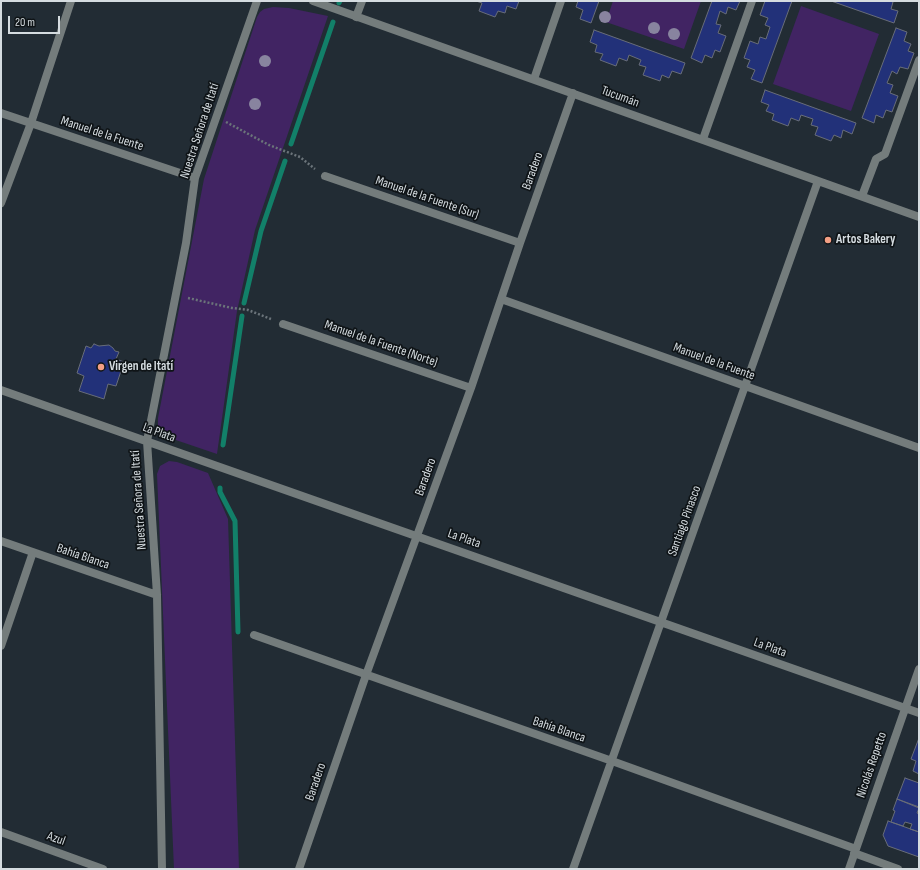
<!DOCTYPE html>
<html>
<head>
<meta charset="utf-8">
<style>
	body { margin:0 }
	#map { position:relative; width:920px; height:870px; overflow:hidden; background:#222c34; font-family:"Sofia Sans Condensed",sans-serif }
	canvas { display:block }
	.frame { position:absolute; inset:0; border:2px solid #d5dce0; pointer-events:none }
	.scale { position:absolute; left:8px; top:16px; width:52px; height:18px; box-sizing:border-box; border:2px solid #d5dce0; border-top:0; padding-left:5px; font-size:12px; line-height:14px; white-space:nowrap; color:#d5dce0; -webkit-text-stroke:3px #0f1417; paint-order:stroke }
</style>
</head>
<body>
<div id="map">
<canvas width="920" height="870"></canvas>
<div class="frame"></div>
<div class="scale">20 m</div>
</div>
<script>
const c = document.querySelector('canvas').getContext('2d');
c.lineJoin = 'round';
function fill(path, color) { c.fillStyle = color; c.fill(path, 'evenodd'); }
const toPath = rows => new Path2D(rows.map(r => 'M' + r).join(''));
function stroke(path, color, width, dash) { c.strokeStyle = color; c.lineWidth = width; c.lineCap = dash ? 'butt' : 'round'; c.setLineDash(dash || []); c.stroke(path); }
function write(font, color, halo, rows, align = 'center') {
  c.font = font + ' "Sofia Sans Condensed",sans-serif'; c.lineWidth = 3.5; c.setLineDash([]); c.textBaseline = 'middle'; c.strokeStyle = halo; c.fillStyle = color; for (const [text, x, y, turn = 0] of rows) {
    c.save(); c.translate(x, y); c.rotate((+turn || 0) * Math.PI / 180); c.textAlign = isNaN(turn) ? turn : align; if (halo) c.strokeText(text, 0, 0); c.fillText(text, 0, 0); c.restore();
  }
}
const green = toPath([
	[613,1,701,1,684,49,606,22],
	[801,6,879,34,851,111,773,84],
	[273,7,289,8,328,16,255,230,237,311,217,454,164,436,158,426,158,418,204,179,257,17,260,12,264,9],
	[169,461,177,462,208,473,228,519,239,869,174,869,157,474,160,466]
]);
const stream = toPath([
	[339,3,340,1],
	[291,144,333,22],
	[244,303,261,231,285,161],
	[223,445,242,316],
	[220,488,220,492,235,521,238,632]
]);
const building = toPath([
	[476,1,519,1,516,9,507,6,505,13,498,11,495,17,479,11,482,3,476,1],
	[578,1,599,1,591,23,580,19,583,10,576,7,578,1],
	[712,1,740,1,736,10,728,7,726,14,720,11,716,24,721,25,718,33,726,36,720,52,715,50,712,58,705,55,702,63,691,58,712,1],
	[765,1,792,1,762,83,751,79,755,70,747,67,750,60,744,58,750,41,758,44,760,37,766,39,770,27,765,25,768,18,760,15,765,1],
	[831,1,891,1,893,2,891,9,898,11,894,23,831,1],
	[896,28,907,32,904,41,911,44,908,51,914,53,908,69,900,67,897,74,892,71,887,83,893,85,890,93,898,96,892,112,886,110,883,118,876,115,874,123,862,118,896,28],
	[594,30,685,63,681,74,672,71,669,78,662,75,660,81,643,75,646,67,639,65,641,60,629,55,627,61,619,58,616,66,600,60,603,54,595,52,597,45,590,42,594,30],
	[765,90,856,123,852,134,843,130,841,138,834,135,831,141,815,135,818,127,811,125,813,119,801,115,799,121,791,118,788,126,772,120,774,114,766,111,769,105,761,102,765,90],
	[94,344,99,346,109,345,113,348,115,351,119,352,116,359,124,362,116,386,108,384,104,399,79,391,84,376,77,373,86,346,91,348,94,344],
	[919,738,919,774,913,771,916,761,911,759,919,738],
	[905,778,919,783,919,807,897,799,905,778],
	[897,799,919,808,917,813,919,814,919,832,910,829,912,824,905,822,903,826,891,822,895,811,893,810,897,799],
	[888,821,919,832,919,857,888,846,883,835,888,821]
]);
const path = toPath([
	[226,122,269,145,300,157,315,169],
	[188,298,232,308,248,310,271,319]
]);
const service = toPath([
	[534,79,561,1],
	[703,139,752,1],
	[862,196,876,159,885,154,919,60]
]);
const minor = toPath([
	[313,1,919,217],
	[356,17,362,1],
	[1,113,195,178],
	[325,176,520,243],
	[1,203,31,123,71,1],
	[501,299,919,448],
	[283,324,471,388],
	[1,390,919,713],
	[1,541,157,595],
	[254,635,612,761,856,849],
	[1,646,33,552],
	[1,832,103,869],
	[854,853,898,869],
	[162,869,157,595,147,441,186,243,195,178,257,1],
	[299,869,366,675,471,388,520,243,573,93],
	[573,869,818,181],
	[849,869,919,669]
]);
const trees = [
	[605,17],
	[654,28],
	[674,34],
	[265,61],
	[255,104]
];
const markers = [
	[828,240,4,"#f39f84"],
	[101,367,4,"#f39f84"]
];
const streetNames = [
	["Tucumán",620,97,20],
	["Nuestra Señora de Itatí",200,131,-72],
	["Manuel de la Fuente",102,134,18],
	["Baradero",533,171,-70],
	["Manuel de la Fuente (Sur)",427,198,19],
	["Manuel de la Fuente (Norte)",381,344,19],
	["Manuel de la Fuente",714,362,20],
	["La Plata",159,433,20],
	["Baradero",426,477,-70],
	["Nuestra Señora de Itatí",139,500,-94],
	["Santiago Pinasco",685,521,-70],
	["La Plata",464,539,19],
	["Bahía Blanca",83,557,19],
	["La Plata",770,648,20],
	["Bahía Blanca",559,730,19],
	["Nicolás Repetto",872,765,-71],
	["Baradero",316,782,-71],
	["Azul",56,839,20]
];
const poiNames = [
	["Artos Bakery",836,240],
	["Virgen de Itatí",109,367]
];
fill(green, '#412463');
stroke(stream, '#128069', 5);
fill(building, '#223179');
stroke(building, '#686d79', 1);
stroke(path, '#6b747a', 2.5, [2, 2]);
stroke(service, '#747c7c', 8);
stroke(minor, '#747c7c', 8);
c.fillStyle = '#88849f';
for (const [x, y] of trees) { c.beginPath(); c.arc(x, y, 6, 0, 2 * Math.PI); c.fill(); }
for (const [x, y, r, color] of markers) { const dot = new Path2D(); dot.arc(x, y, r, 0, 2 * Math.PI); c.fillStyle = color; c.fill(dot); stroke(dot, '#0f1417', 1.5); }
write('13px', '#d5dce0', '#0f1417', streetNames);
write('bold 13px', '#d5dce0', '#0f1417', poiNames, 'left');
</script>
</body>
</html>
